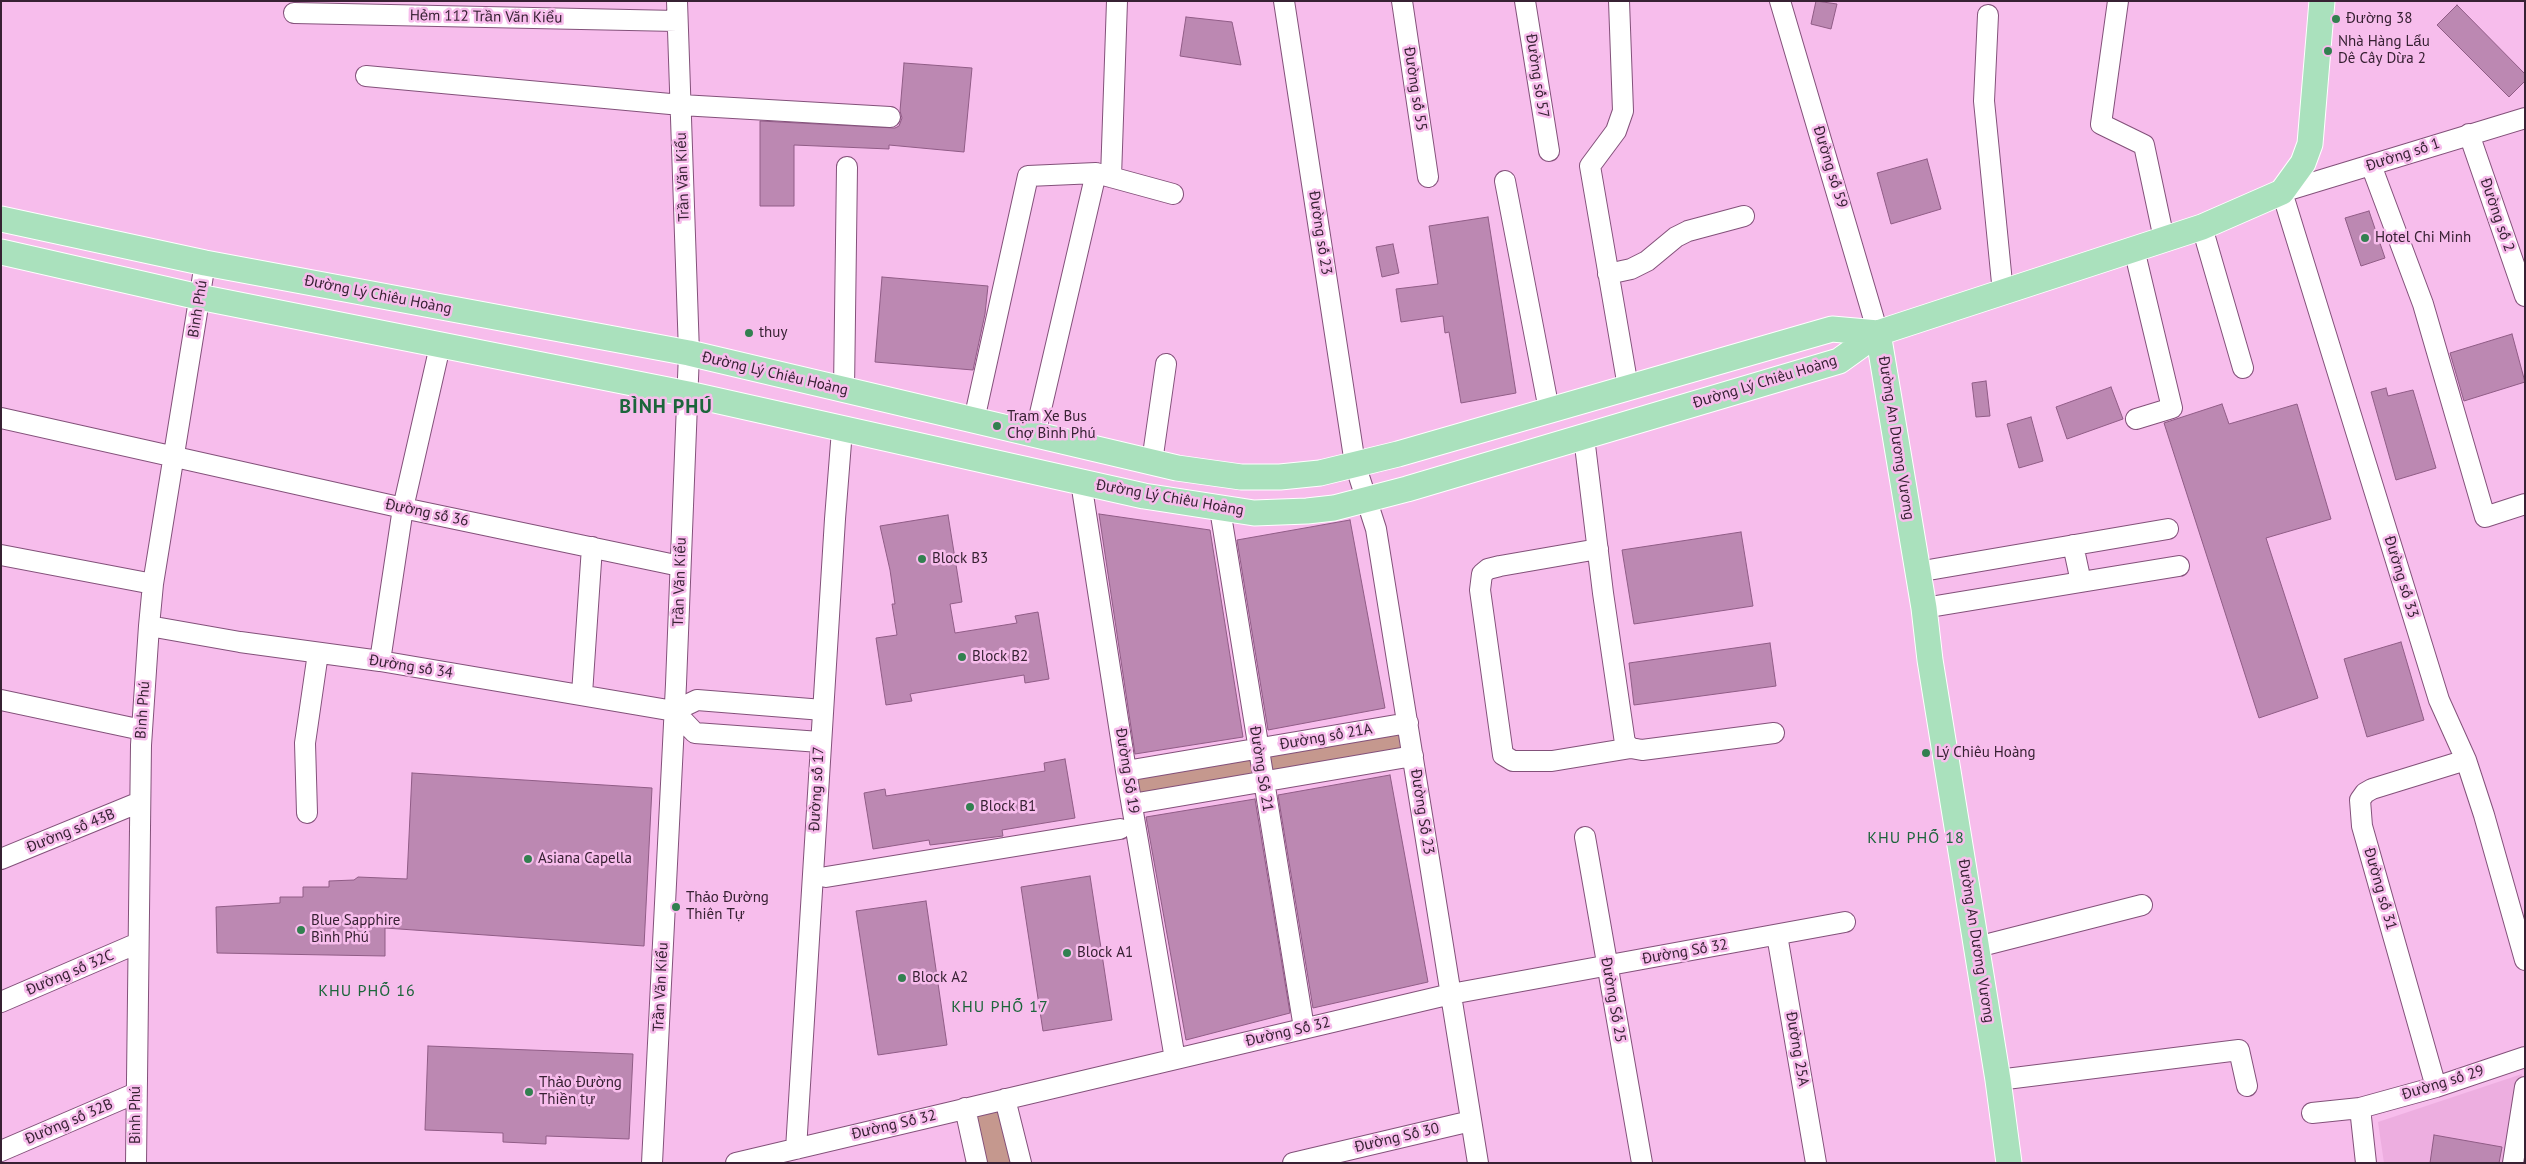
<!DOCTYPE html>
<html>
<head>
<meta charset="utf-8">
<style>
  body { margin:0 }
  #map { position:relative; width:2526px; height:1164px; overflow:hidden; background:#f7bdec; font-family:"PT Sans",sans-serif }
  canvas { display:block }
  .frame { position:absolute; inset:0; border:2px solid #372133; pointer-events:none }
</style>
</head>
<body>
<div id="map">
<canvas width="2526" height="1164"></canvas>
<div class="frame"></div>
</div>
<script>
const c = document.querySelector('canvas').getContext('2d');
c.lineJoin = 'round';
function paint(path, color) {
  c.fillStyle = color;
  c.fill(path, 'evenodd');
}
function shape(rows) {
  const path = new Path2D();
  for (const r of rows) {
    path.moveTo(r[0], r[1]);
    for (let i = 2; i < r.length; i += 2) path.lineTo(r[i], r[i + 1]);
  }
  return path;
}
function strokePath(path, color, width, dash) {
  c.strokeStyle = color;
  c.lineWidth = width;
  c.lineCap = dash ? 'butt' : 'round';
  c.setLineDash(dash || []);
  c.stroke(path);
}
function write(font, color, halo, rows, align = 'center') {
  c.font = font + ' "PT Sans",sans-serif';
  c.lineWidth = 5;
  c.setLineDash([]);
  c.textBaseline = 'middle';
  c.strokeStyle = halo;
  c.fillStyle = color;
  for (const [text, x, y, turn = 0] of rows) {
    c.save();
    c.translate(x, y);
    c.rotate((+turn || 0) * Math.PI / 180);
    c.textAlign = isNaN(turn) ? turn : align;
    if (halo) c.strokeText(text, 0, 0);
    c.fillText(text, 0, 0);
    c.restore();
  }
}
paint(shape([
  [2522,1074,2506,1163,2384,1163,2378,1122]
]), '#edaee0');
paint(shape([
  [1398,732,1401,752,1268,774,1266,754],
  [1252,757,1256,776,1137,796,1134,776],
  [1000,1108,1013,1163,985,1163,973,1113]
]), '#c5988e');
const building = shape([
  [1816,1,1837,4,1831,29,1811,24,1816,1],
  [2457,5,2525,74,2525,81,2509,97,2437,25,2457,5],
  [1186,17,1232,22,1241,65,1180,56,1186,17],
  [904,63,972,68,964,152,889,145,889,149,794,145,794,206,760,206,760,121,895,128,899,126,902,118,900,111,904,63],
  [1927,159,1941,209,1891,224,1877,173,1927,159],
  [2369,211,2385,258,2361,266,2345,218,2369,211],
  [1488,217,1516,393,1461,403,1449,332,1445,333,1443,316,1401,322,1396,289,1438,284,1429,226,1488,217],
  [1393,244,1399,273,1382,277,1376,247,1393,244],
  [882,277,988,286,985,314,973,370,875,362,882,277],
  [2512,334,2525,382,2464,401,2450,353,2512,334],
  [1986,381,1990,416,1976,417,1972,383,1986,381],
  [2111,387,2123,419,2067,439,2056,407,2111,387],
  [2386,388,2388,396,2413,390,2436,468,2396,480,2371,392,2386,388],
  [2222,404,2229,424,2297,404,2331,519,2266,538,2318,698,2259,718,2164,423,2222,404],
  [2031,417,2043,461,2019,468,2007,424,2031,417],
  [1099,514,1210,530,1243,737,1135,754,1099,514],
  [948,515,962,602,950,604,955,633,1017,623,1015,616,1038,612,1049,679,1025,683,1024,675,910,694,912,701,886,705,876,638,897,635,892,604,895,604,890,570,880,526,948,515],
  [1350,520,1385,708,1268,730,1237,540,1350,520],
  [1741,532,1753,606,1634,624,1622,550,1741,532],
  [2401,642,2424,720,2367,737,2344,659,2401,642],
  [1770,643,1776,686,1634,705,1629,663,1770,643],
  [1065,759,1075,818,1002,830,1003,836,930,845,929,840,873,849,864,793,885,789,886,796,1045,771,1044,763,1065,759],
  [412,773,652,788,644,946,385,928,385,956,217,953,216,907,280,903,280,897,303,897,303,887,329,887,329,881,354,880,358,877,407,879,412,773],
  [1390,775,1428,982,1313,1008,1278,795,1390,775],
  [1255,799,1290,1013,1186,1040,1146,817,1255,799],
  [1090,876,1112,1020,1043,1031,1021,887,1090,876],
  [926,901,947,1045,878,1055,856,911,926,901],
  [428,1046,633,1054,629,1139,546,1136,546,1144,503,1142,503,1133,425,1130,428,1046],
  [2434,1135,2502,1147,2499,1163,2430,1163,2434,1135]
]);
paint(building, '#bc88b2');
strokePath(building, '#905c86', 1);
const minor = shape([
  [1284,1,1355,464,1376,529,1478,1163],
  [1402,1,1428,177],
  [1525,1,1549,151],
  [1619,1,1623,111,1616,131,1590,166,1628,387],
  [1780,1,1878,333],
  [2118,1,2101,124,2144,145,2164,239],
  [294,13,677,21],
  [1988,15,1984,101,2003,293],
  [366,76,681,105,890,117],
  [2525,118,2282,192,2439,700,2466,760,2484,815,2525,960],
  [2469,134,2525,296],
  [2371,165,2423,304,2485,517,2525,504],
  [1111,177,1117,1],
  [1505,181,1549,410],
  [2202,227,2243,368],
  [2134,249,2172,408,2136,419],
  [1608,274,1631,269,1647,261,1676,237,1688,231,1744,216],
  [844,390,847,167],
  [1,418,403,508,680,566],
  [974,420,1028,176,1096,173,1173,194],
  [1035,435,1096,173],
  [1584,437,1603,593,1625,743,1631,748,1642,750,1774,733],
  [1152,462,1166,364],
  [1081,482,1126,771,1175,1059],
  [1220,509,1304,1028],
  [2073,545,2081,582,2179,566],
  [1598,549,1500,566,1488,569,1482,574,1480,590,1503,755,1513,761,1552,761,1631,748],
  [1,555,153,584],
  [1917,572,2168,529],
  [1924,608,2081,582],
  [149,626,240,642,380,661,674,711,697,700,823,710],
  [380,661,403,508,440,346],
  [582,694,592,547],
  [1,700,142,730],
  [674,711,695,733,820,742],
  [1126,771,1408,723],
  [1132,804,1413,756],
  [307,813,305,743,318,653],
  [1585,837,1642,1163],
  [1,859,140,802],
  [826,877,1120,829],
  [1777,935,1816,1163],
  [1977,947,2142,905],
  [1,1002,138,943],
  [1998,1080,2239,1050,2247,1086],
  [2436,1087,2362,826,2360,800,2365,793,2372,789,2466,760],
  [1005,1099,1021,1163],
  [965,1108,977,1163],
  [2312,1113,2360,1108],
  [796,1149,835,519,842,430],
  [1,1151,136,1093],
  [136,1163,141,745,149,626,153,584,205,263],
  [652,1163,676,684,689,353,677,1],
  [736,1163,1451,994,1845,922],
  [1293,1163,1471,1121],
  [2366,1163,2360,1108,2436,1087,2525,1057],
  [2513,1163,2525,1087]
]);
const major = shape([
  [1,219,205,263,689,353,1177,468,1241,477,1280,477,1320,473,1398,454,1832,329,1878,333],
  [1,252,199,297,688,394,1144,496,1254,513,1307,511,1334,508,1407,489,1839,361,1878,333,2202,227,2282,192,2303,163,2310,144,2322,1],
  [1878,333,1924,608,1930,660,1998,1080,2009,1163]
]);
strokePath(minor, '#83517a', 22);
strokePath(major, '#fff', 27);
strokePath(minor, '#fff', 20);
strokePath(major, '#aae1bd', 25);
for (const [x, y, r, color] of [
  [2336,19,5,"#328050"],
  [2328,51,5,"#328050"],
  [2365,238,5,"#328050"],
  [749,333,5,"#328050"],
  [997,426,5,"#328050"],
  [922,559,5,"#328050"],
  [962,657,5,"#328050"],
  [1926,753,5,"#328050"],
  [970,807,5,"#328050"],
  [528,859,5,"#328050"],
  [676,907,5,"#328050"],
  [301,930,5,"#328050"],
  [1067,953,5,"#328050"],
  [902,978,5,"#328050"],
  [529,1092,5,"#328050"]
]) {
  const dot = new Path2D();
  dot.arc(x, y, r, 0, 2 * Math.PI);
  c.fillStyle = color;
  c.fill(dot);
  strokePath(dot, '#f7bdec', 2);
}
write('15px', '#372133', '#f7bdec', [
  ["Hẻm 112 Trần Văn Kiểu",486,17,1],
  ["Đường số 57",1537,76,81],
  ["Đường số 55",1415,89,81],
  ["Đường số 1",2403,155,-18],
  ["Đường số 59",1830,167,73],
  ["Trần Văn Kiểu",683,177,-92],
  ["Đường số 2",2497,215,71],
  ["Đường số 23",1320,233,81],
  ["Đường Lý Chiêu Hoàng",378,295,11],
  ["Bình Phú",198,309,-81],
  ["Đường Lý Chiêu Hoàng",775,374,13],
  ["Đường Lý Chiêu Hoàng",1765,382,-17],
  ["Đường An Dương Vương",1896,438,81],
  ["Đường Lý Chiêu Hoàng",1170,498,10],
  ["Đường số 36",427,513,12],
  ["Đường số 33",2401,577,73],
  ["Trần Văn Kiểu",680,582,-88],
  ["Đường số 34",411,667,9],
  ["Bình Phú",143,710,-86],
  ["Đường số 21A",1326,737,-10],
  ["Đường Số 21",1261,769,81],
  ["Đường Số 19",1127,771,81],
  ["Đường số 17",817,789,-87],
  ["Đường Số 23",1422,812,81],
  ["Đường số 43B",71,831,-22],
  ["Đường số 31",2380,889,74],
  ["Đường An Dương Vương",1976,941,81],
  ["Đường Số 32",1685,952,-10],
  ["Đường số 32C",70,973,-23],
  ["Trần Văn Kiểu",661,987,-87],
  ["Đường Số 25",1613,1000,80],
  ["Đường Số 32",1288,1032,-13],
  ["Đường 25A",1797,1049,80],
  ["Đường số 29",2443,1083,-17],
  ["Bình Phú",136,1115,-90],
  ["Đường số 32B",69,1122,-23],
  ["Đường Số 32",894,1125,-13],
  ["Đường Số 30",1397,1138,-13]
]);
write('15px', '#372133', '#f7bdec', [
  ["Đường 38",2346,19],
  ["Nhà Hàng Lẩu",2338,42],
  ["Dê Cây Dừa 2",2338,59],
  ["Hotel Chi Minh",2375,238],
  ["thuy",759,333],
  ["Trạm Xe Bus",1007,417],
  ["Chợ Bình Phú",1007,434],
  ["Block B3",932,559],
  ["Block B2",972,657],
  ["Lý Chiêu Hoàng",1936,753],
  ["Block B1",980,807],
  ["Asiana Capella",538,859],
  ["Thảo Đường",686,898],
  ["Thiên Tự",686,915],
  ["Blue Sapphire",311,921],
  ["Bình Phú",311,938],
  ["Block A1",1077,953],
  ["Block A2",912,978],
  ["Thảo Đường",539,1083],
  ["Thiền tự",539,1100]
], 'left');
c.letterSpacing = '1px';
write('16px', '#1c653b', '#f7bdec', [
  ["KHU PHỐ 18",1916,838],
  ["KHU PHỐ 16",367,991],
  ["KHU PHỐ 17",1000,1007]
]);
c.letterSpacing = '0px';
c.letterSpacing = '1px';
write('bold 20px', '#1c653b', '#f7bdec', [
  ["BÌNH PHÚ",666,407]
]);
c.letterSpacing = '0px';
</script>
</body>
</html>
